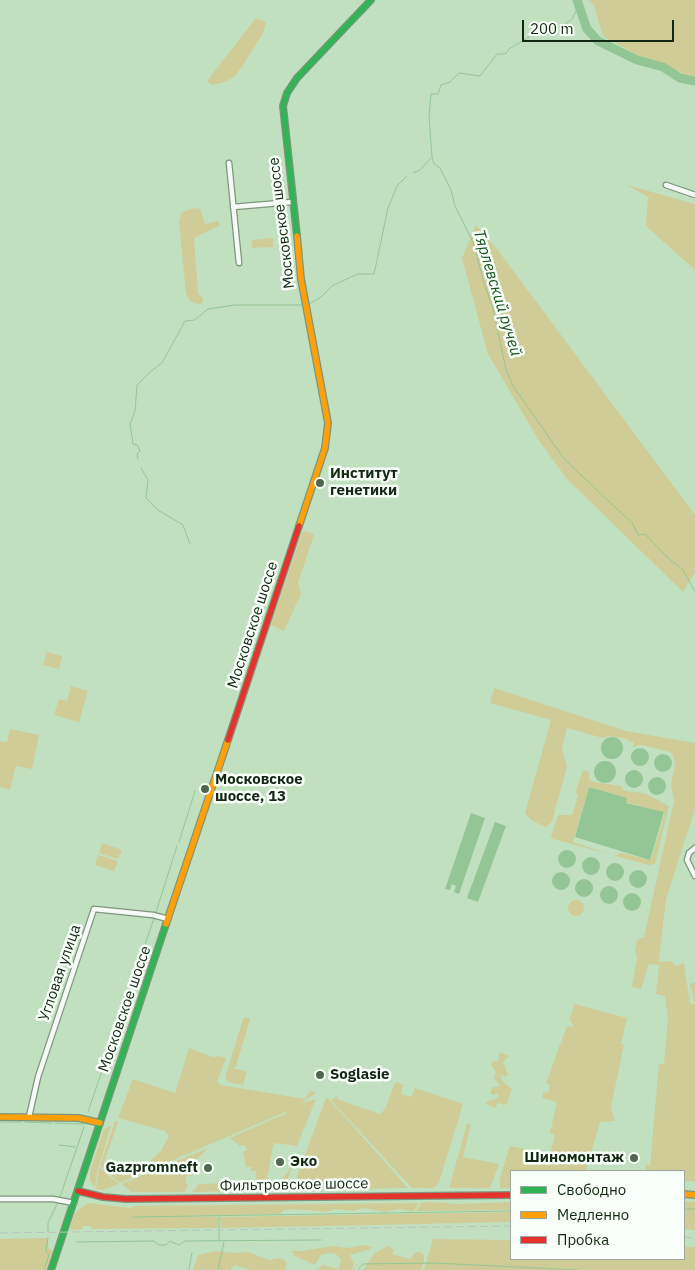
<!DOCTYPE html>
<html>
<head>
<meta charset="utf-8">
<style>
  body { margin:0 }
  #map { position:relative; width:695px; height:1270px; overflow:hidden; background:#c0e0c0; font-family:"IBM Plex Sans",sans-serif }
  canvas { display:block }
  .legend { position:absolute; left:510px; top:1170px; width:175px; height:90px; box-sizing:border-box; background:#f8fef8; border:1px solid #9ca89c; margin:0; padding:6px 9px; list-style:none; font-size:15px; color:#122813 }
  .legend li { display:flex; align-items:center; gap:10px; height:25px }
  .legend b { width:25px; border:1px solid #9ca89c }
  .scale { position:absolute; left:522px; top:20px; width:152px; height:22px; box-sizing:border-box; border:2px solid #122813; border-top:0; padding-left:6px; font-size:15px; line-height:18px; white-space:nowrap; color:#122813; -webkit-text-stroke:4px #f8fef8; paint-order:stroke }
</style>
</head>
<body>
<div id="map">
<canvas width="695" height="1270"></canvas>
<ul class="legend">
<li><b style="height:6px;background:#30b455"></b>Свободно</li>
<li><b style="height:6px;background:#ff9f0a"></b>Медленно</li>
<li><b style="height:6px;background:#e5322d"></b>Пробка</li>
</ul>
<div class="scale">200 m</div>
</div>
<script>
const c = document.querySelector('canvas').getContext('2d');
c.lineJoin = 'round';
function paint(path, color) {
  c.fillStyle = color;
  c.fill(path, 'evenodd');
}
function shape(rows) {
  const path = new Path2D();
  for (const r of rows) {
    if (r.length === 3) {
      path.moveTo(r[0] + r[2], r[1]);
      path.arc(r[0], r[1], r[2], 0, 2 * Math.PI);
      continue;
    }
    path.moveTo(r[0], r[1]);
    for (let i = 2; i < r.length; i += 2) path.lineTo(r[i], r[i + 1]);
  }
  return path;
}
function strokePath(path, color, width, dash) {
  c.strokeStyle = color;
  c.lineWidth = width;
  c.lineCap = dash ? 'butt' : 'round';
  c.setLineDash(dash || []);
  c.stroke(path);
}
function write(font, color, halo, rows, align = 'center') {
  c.font = font + ' "IBM Plex Sans",sans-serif';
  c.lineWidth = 5;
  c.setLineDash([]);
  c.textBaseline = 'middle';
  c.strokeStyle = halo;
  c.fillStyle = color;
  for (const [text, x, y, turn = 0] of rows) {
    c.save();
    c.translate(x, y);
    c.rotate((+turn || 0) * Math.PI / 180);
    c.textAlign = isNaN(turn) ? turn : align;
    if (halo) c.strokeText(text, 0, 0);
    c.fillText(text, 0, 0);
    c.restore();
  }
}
paint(shape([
  [589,0,695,0,695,79,664,64,639,56,603,36,594,6],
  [256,18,266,22,263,33,242,67,234,77,225,82,211,85,207,81],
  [627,185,695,204,695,270,646,226,648,197],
  [193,208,200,209,205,224,218,221,220,225,194,238,198,293,203,299,202,304,198,304,191,302,186,294,179,222,181,213],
  [476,225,500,253,695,515,695,572,683,592,566,478,538,439,488,354,462,258],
  [273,238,273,247,252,248,252,240],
  [306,531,314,535,298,583,301,594,284,631,271,625,302,533],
  [47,652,62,656,59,669,43,665],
  [71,686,88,691,79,722,54,715,59,699,67,701],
  [494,688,626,731,695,743,695,809,666,899,659,962,671,961,675,966,684,963,690,1004,695,1004,690,984,695,982,695,1181,684,1182,684,1171,645,1171,646,1165,650,1165,659,1064,664,1064,668,1017,665,996,656,994,659,965,649,964,641,989,632,987,637,957,635,951,637,940,644,937,674,801,671,784,675,763,673,755,670,752,641,745,633,747,634,743,623,738,608,736,603,738,567,728,562,749,567,767,552,821,547,827,543,826,531,820,525,813,551,720,490,703],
  [10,729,39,735,32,769,16,766,10,790,0,787,0,741,7,742],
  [583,770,589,772,589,780,594,782,621,786,624,791,644,793,669,806,655,864,649,865,553,839,551,836,558,815,572,815,578,795,575,793],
  [589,787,626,798,625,802,665,813,651,860,621,853,615,856,573,842],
  [102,843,122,850,118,859,99,853],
  [98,855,118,861,114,871,95,865],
  [576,908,8],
  [575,1004,627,1018,621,1044,624,1045,611,1107,615,1121,600,1122,586,1171,511,1171,511,1188,500,1188,500,1177,510,1146,550,1154,555,1135,550,1133,557,1102,542,1098,543,1092,548,1093,550,1085,546,1084,560,1044,563,1045,561,1042,567,1026,574,1027,569,1019],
  [246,1017,250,1019,236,1066,233,1068,247,1072,243,1085,228,1082,225,1078,243,1019],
  [189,1048,213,1057,219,1056,226,1058,217,1082,221,1085,305,1099,310,1091,316,1093,300,1104,316,1099,297,1146,275,1143,273,1146,267,1180,277,1182,281,1180,288,1172,295,1155,297,1155,288,1178,275,1188,249,1191,247,1180,256,1180,256,1171,251,1171,251,1167,246,1167,243,1152,247,1150,245,1145,240,1146,230,1138,287,1113,285,1112,120,1183,100,1166,115,1121,118,1122,104,1163,137,1172,160,1152,169,1136,165,1131,118,1118,133,1079,175,1093],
  [499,1052,509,1056,503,1062,508,1075,505,1077,500,1074,503,1082,512,1089,506,1105,498,1103,495,1108,485,1103,499,1097,497,1093,493,1095,490,1093,493,1087,500,1086,494,1078,496,1072,491,1065,493,1062,499,1060],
  [397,1082,403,1085,401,1094,411,1097,415,1088,463,1104,439,1182,434,1188,412,1188,331,1100,338,1096,337,1099,380,1114,385,1109,394,1085],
  [326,1098,328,1098,408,1188,305,1190,302,1187,297,1176],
  [467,1124,471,1125,463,1157,499,1164,490,1188,449,1188],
  [111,1126,97,1172,95,1188,90,1180,90,1171,104,1129],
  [208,1148,196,1160,191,1159,189,1170,193,1171,192,1176,187,1175,185,1182,188,1185,184,1192,131,1192,122,1184],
  [99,1168,100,1168,119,1184,103,1190,96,1189],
  [234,1183,240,1185,242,1191,192,1192,199,1184],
  [684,1201,695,1202,695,1230,684,1229],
  [431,1202,459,1204,511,1202,511,1210,416,1211,421,1203],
  [88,1203,132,1208,133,1206,419,1203,413,1212,400,1209,385,1212,362,1208,354,1211,335,1209,327,1212,293,1209,283,1211,280,1214,183,1216,218,1217,218,1228,91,1229,91,1226,83,1226,83,1229,72,1230,70,1228,75,1213],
  [511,1212,511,1222,328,1226,221,1228,220,1217],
  [48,1238,48,1248,53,1251,46,1270,0,1270,0,1239],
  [433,1239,511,1240,511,1259,684,1259,684,1246,695,1247,695,1270,424,1270],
  [365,1245,372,1247,371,1249,350,1255,354,1264,353,1270,316,1270,323,1265,339,1269,341,1259,336,1254,328,1253,321,1255,315,1265,295,1256,291,1251,303,1251,332,1246,347,1248],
  [388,1246,394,1250,392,1254,410,1259,416,1252,421,1252,424,1255,424,1263,420,1270,363,1270,375,1253],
  [216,1251,235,1253,248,1252,269,1260,281,1258,287,1262,285,1270,250,1270,234,1265,230,1270,193,1270,198,1255]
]), '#d0cc97');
paint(shape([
  [612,748,11],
  [640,757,9],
  [663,763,9],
  [605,772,11],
  [634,779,9],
  [657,786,9],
  [589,787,627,798,626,803,664,812,650,860,575,837],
  [471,813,485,818,459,894,454,892,456,886,452,884,450,890,445,889],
  [495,822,506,826,478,902,467,898],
  [567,859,9],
  [591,866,9],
  [615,872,9],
  [638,879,9],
  [561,881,9],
  [584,888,9],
  [609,895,9],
  [632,902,9]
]), '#94c695');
strokePath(shape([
  [578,7,572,19,564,25,553,29,551,34,534,34,509,49,505,54,497,54,480,76,459,73,450,82,441,85,438,94,431,94,429,117,432,157,434,164,440,168,451,190,455,206,473,242,484,283,493,308,506,370,513,386,565,460,633,524,638,535,645,534,667,557,683,570,695,592],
  [413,173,420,170,431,158],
  [309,304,321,297,332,286,351,277,358,274,374,274,388,208,397,186,407,176],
  [138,459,137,454,140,451,137,445,133,444,130,424,135,411,137,385,150,372,162,363,185,321,195,320,208,309,235,305,303,305],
  [141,468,148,480,146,498,158,510,183,525,190,544],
  [179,842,195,791],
  [156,912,177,846],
  [127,998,154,918],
  [88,1112,125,1003],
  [0,1122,21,1122],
  [25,1122,52,1123],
  [55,1123,84,1124],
  [59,1145,75,1147],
  [60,1197,84,1127],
  [684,1209,695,1209],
  [219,1216,219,1240],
  [133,1217,511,1211],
  [48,1231,48,1223,58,1202],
  [77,1242,154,1241,159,1245,166,1245,170,1241,179,1245,185,1241,321,1240],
  [44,1270,49,1255,46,1251,48,1238],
  [189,1270,192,1253],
  [218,1270,224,1242],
  [358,1270,363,1264,433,1263,578,1270]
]), '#94c695', 1);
strokePath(shape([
  [577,0,587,29,598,41,637,60,663,67,680,78,695,81]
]), '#94c695', 9);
const street = shape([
  [229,163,239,263],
  [666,185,695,195],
  [233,207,292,202],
  [695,848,689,853,687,860,695,876],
  [29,1117,38,1077,94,909,153,915,168,919],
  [0,1199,53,1199,74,1203]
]);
const fast = shape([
  [297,236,283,106,287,93,297,78,371,0],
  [51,1270,166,924]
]);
const slow = shape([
  [297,236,301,279,328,423,325,448,299,526],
  [166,924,228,740],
  [0,1117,79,1118,100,1123],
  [684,1194,695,1195]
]);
const jam = shape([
  [228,740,299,526],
  [78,1191,103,1197,126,1199,511,1195]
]);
strokePath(street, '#7d957d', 7);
strokePath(fast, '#7d957d', 8);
strokePath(slow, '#7d957d', 8);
strokePath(jam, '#7d957d', 8);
strokePath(street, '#f6faf6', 4.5);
strokePath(fast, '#30b455', 5.5);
strokePath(slow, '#ff9f0a', 5.5);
strokePath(jam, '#e5322d', 5.5);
strokePath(shape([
  [0,1233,511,1226],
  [684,1237,695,1238]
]), '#bbc3bb', 1, [8, 4]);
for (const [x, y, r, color] of [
  [320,483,5,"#4f6850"],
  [205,789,5,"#4f6850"],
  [320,1075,5,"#4f6850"],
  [634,1158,5,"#4f6850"],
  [280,1162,5,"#4f6850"],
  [208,1168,5,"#4f6850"]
]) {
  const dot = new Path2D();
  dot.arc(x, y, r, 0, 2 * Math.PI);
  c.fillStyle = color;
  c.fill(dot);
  strokePath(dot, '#f8fef8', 2);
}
write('15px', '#122813', '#f8fef8', [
  ["Московское шоссе",282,223,-97],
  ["Московское шоссе",253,625,-72],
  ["Угловая улица",60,973,-71],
  ["Московское шоссе",125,1009,-71],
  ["Фильтровское шоссе",294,1185,-1]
]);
write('bold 15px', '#122813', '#f8fef8', [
  ["Институт",330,474],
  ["генетики",330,491],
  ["Московское",215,780],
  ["шоссе, 13",215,797],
  ["Soglasie",330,1075],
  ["Шиномонтаж",624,1158,"right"],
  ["Эко",290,1162],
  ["Gazpromneft",198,1168,"right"]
], 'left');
write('italic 16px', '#14511b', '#f8fef8', [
  ["Тярлевский ручей",497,293,73]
]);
</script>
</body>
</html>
